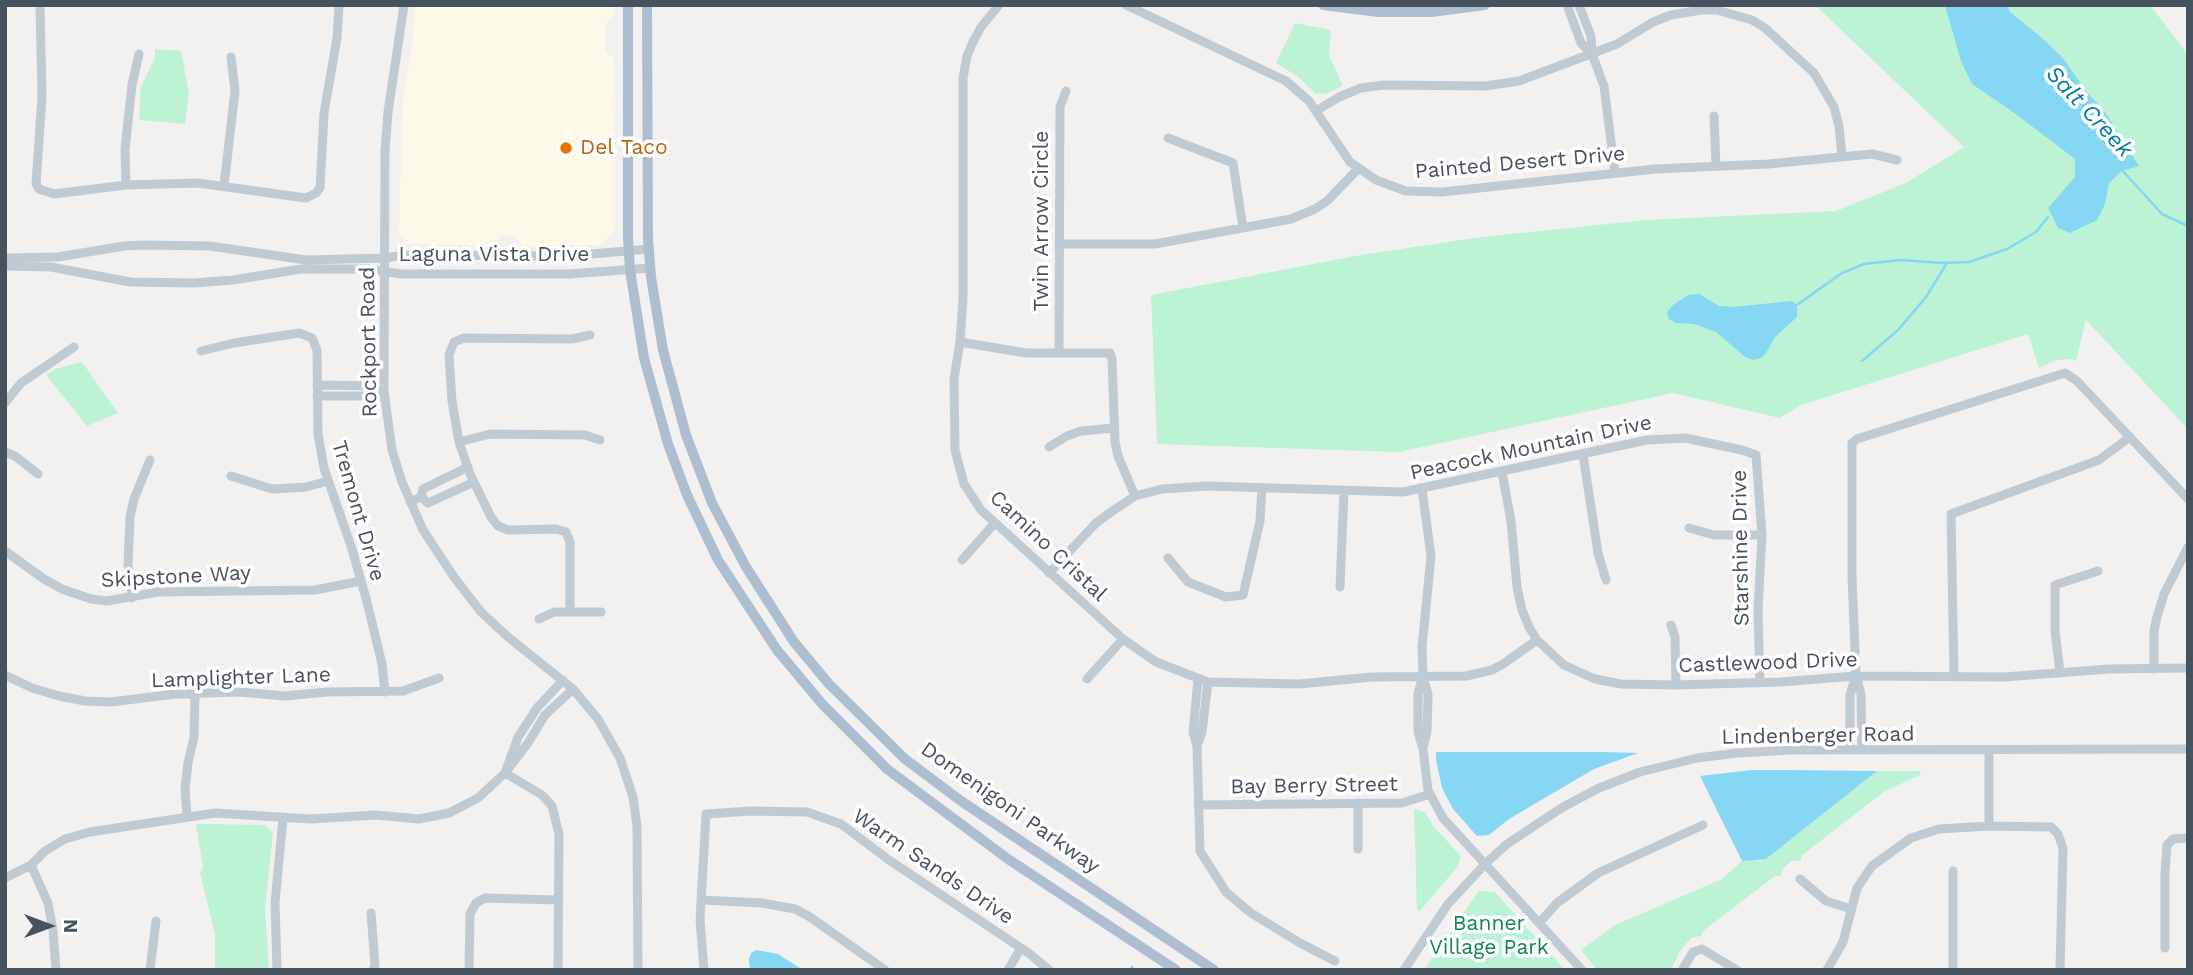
<!DOCTYPE html>
<html>
<head>
<meta charset="utf-8">
<style>
  body { margin:0 }
  #map { position:relative; width:2193px; height:975px; overflow:hidden; background:#f3f0f0; font-family:"Work Sans",sans-serif }
  canvas { display:block }
  .frame { position:absolute; inset:0; border:7px solid #47525f; pointer-events:none }
  .north { position:absolute; left:14px; top:891px; width:70px; height:70px; -webkit-text-stroke:5px #fff; paint-order:stroke; rotate:90deg; font-size:19px; font-weight:700; line-height:28px; text-align:center; color:#47525f }
  .north::after { content:''; display:block; margin:auto; width:24px; height:32px; background:#47525f; clip-path:polygon(50% 0,100% 100%,50% 72%,0 100%) }
</style>
</head>
<body>
<div id="map">
<canvas width="2193" height="975"></canvas>
<div class="frame"></div>
<div class="north">N</div>
</div>
<script>
const c = document.querySelector('canvas').getContext('2d');
c.lineJoin = 'round';
function paint(path, color) {
  c.fillStyle = color;
  c.fill(path, 'evenodd');
}
function shape(rows) {
  const path = new Path2D();
  for (const r of rows) {
    path.moveTo(r[0], r[1]);
    for (let i = 2; i < r.length; i += 2) path.lineTo(r[i], r[i + 1]);
  }
  return path;
}
function strokePath(path, color, width, dash) {
  c.strokeStyle = color;
  c.lineWidth = width;
  c.lineCap = dash ? 'butt' : 'round';
  c.setLineDash(dash || []);
  c.stroke(path);
}
function write(font, color, halo, rows, align = 'center') {
  c.font = font + ' "Work Sans",sans-serif';
  c.lineWidth = 7;
  c.setLineDash([]);
  c.textBaseline = 'middle';
  c.strokeStyle = halo;
  c.fillStyle = color;
  for (const [text, x, y, turn = 0] of rows) {
    c.save();
    c.translate(x, y);
    c.rotate((+turn || 0) * Math.PI / 180);
    c.textAlign = isNaN(turn) ? turn : align;
    if (halo) c.strokeText(text, 0, 0);
    c.fillText(text, 0, 0);
    c.restore();
  }
}
paint(shape([
  [415,5,614,5,614,14,605,24,605,52,614,59,615,231,600,245,522,246,517,237,501,235,493,245,409,244,399,233,403,100,413,42]
]), '#fdf9e9');
paint(shape([
  [1815,5,2150,5,2188,55,2188,429,2086,320,2076,361,2069,359,2056,360,2039,368,2028,334,1801,405,1780,418,1673,393,1399,452,1157,444,1151,295,1361,255,1481,237,1647,220,1836,211,1906,183,1964,147],
  [1295,23,1331,30,1329,56,1343,86,1325,94,1315,93,1297,76,1276,63],
  [155,49,181,51,189,94,185,124,139,120,141,87,155,57],
  [82,362,118,413,87,426,46,375,55,369],
  [1877,771,1921,771,1920,775,1885,791,1801,856,1801,861,1791,861,1783,869,1781,876,1775,876,1703,931,1701,936,1691,938,1680,951,1671,970,1597,970,1581,950,1615,925,1722,879,1742,861,1766,859],
  [1414,809,1425,812,1434,827,1460,855,1460,859,1458,866,1419,912,1417,909],
  [196,824,265,825,273,833,265,909,269,967,266,970,215,970,215,934,200,873,203,868],
  [1479,891,1495,892,1565,970,1424,970]
]), '#bcf3d4');
paint(shape([
  [1945,5,2007,5,2010,12,2042,38,2063,58,2086,91,2105,112,2139,166,2122,171,2109,183,2105,204,2097,220,2070,233,2058,228,2048,208,2075,177,2075,159,2013,112,1972,84,1961,61],
  [1699,294,1719,306,1733,307,1792,301,1797,305,1797,317,1775,337,1766,353,1761,358,1753,360,1745,357,1716,332,1694,324,1676,323,1669,319,1667,312,1673,305,1688,295],
  [1436,752,1601,752,1638,753,1594,769,1509,819,1489,835,1477,836,1453,809,1442,788,1436,760],
  [1752,770,1782,770,1877,771,1766,859,1742,861,1700,776],
  [756,950,778,954,803,970,750,970,749,959,751,953]
]), '#86d7f3');
strokePath(shape([
  [2122,170,2162,214,2188,226],
  [1794,307,1842,273,1864,264,1901,260,1942,263,1969,262,2007,249,2036,232,2048,217],
  [1862,361,1898,330,1926,297,1947,263],
  [1132,970,1132,967]
]), '#86d7f3', 2.5);
strokePath(shape([
  [40,5,42,97,36,184,39,189,54,194,126,185,198,183,306,198,316,193,320,188,324,113,337,38,339,5],
  [404,5,388,112,385,151,384,391,392,450,402,482,423,530,454,577,481,612,508,637,573,689,598,719,620,758,633,797,637,826,638,970],
  [999,5,981,27,973,42,967,56,963,78,963,299,960,342,954,379,955,450,964,484,981,510,1123,639,1156,662,1208,682,1299,684,1372,677,1466,676,1492,670,1503,664,1537,640],
  [1126,5,1286,81,1309,101,1350,162,1376,180,1406,191,1442,192,1655,169,1768,164,1872,154,1897,160],
  [1567,5,1581,43,1592,54],
  [1579,5,1591,36,1592,54,1604,86,1615,173],
  [1316,111,1339,97,1361,88,1384,85,1485,86,1519,81,1617,44,1653,22,1671,15,1701,10,1717,10,1752,20,1765,28,1814,73,1834,107,1839,126,1842,156],
  [1714,116,1716,166],
  [1168,138,1233,163,1243,228],
  [126,185,125,149,132,85,139,54],
  [224,186,235,91,231,57],
  [1059,244,1155,244,1291,219,1315,209,1327,201,1358,169],
  [5,258,58,257,124,246,144,245,210,246,306,260,385,258,404,255,569,256,649,249],
  [5,266,51,267,130,282,194,283,233,280,301,269,368,269,401,274,569,274,650,268],
  [960,342,1026,353,1110,353,1112,359,1115,442,1118,456,1135,496],
  [201,351,234,343,299,333,312,338,317,350,318,434,324,468,352,549,367,602,382,664,385,692],
  [1059,353,1060,107,1066,91],
  [317,385,384,386],
  [317,396,385,396],
  [5,403,21,383,74,347],
  [459,442,490,434,585,435,600,440],
  [1049,447,1067,436,1081,431,1114,428],
  [5,452,15,456,38,474],
  [1583,455,1598,553,1606,580],
  [1502,472,1511,521,1517,587,1522,610,1529,627,1537,640,1564,665,1595,679,1621,684,1676,685,1780,682,1856,676,2004,677,2109,669,2188,668],
  [231,476,272,489,306,487,328,481],
  [1422,489,1431,556,1422,647,1423,676,1428,695,1427,732,1423,748],
  [421,497,428,503,474,482],
  [410,502,421,497,423,489,468,467],
  [1689,528,1714,535,1762,535],
  [5,551,44,579,62,589,91,599,107,601,158,592,315,590,361,581],
  [1168,558,1188,582,1226,597,1243,595,1260,521,1262,488],
  [962,560,994,524],
  [1049,573,1096,523,1111,512,1135,496,1162,489,1207,486,1403,492,1647,440,1685,438,1742,450,1756,455,1762,535,1758,610,1760,683],
  [1340,587,1344,491],
  [132,598,128,564,130,517,134,499,150,460],
  [570,612,570,542,566,532,556,529,508,530,498,526,491,517,470,474,459,442,452,401,449,355,454,342,464,338,572,339,590,335],
  [539,619,554,612,601,612],
  [1671,625,1675,637,1676,685],
  [2154,669,2154,631,2157,617,2164,594,2188,547],
  [2060,673,2055,630,2055,585,2098,571],
  [5,675,32,688,59,696,85,701,111,702,175,694,239,692,285,696,327,692,403,691,439,678],
  [1423,676,1418,693,1418,732,1423,749,1428,790,1443,818,1582,970],
  [1954,677,1951,514,2099,460,2130,437],
  [1087,679,1123,639],
  [1198,679,1193,732,1197,746,1200,851,1226,892,1251,913,1300,943,1335,961],
  [563,680,537,708,518,737,505,773,528,743,545,715,573,689],
  [1197,746,1202,732,1208,682],
  [1850,750,1850,695,1855,678],
  [1862,750,1861,694,1856,676,1852,576,1852,443,1857,439,2065,373,2077,381,2188,499],
  [1358,803,1358,849],
  [1198,805,1402,803,1430,794],
  [187,816,185,789,188,763,194,737,195,694],
  [1989,826,1989,751],
  [31,865,48,903,53,930,56,970],
  [5,878,31,865,45,851,65,839,90,832,215,813,311,819,376,815,419,819,449,813,478,798,505,773,542,795,552,806,559,834,558,970],
  [1800,879,1826,901,1851,909],
  [702,900,762,903,795,909,810,917,885,970],
  [371,913,375,965,373,970],
  [1540,922,1557,903,1598,873,1703,825],
  [2165,948,2165,873,2167,845,2173,839,2188,838],
  [150,970,156,921],
  [277,970,275,903,283,818],
  [469,970,470,914,476,903,485,898,558,900],
  [704,970,700,919,706,814,751,811,807,812,841,824,889,860,1030,954,1049,970],
  [1008,970,1021,948],
  [1404,970,1448,904,1486,863,1507,844,1563,807,1599,788,1640,772,1697,758,1737,753,1792,750,2188,749],
  [1682,970,1693,952,1702,949,1737,970],
  [1827,970,1843,942,1857,888,1872,866,1911,838,1939,829,1989,826,2051,827,2058,834,2063,848,2060,970],
  [1953,970,1953,871]
]), '#c0cad3', 9);
strokePath(shape([
  [628,5,628,238,630,270,644,358,668,444,687,495,718,560,777,650,823,705,887,769,1008,859,1176,970],
  [647,5,648,239,651,277,663,350,686,435,712,503,746,567,794,642,829,684,905,759,961,801,1214,970],
  [1323,5,1378,12,1431,12,1485,5]
]), '#aebed1', 10);
for (const [x, y, r, color] of [
  [566,148,7,"#e8710a"]
]) {
  const dot = new Path2D();
  dot.arc(x, y, r, 0, 2 * Math.PI);
  c.fillStyle = color;
  c.fill(dot);
  strokePath(dot, '#fff', 2.5);
}
write('21px', '#c56008', '#fff', [
  ["Del Taco",580,148]
], 'left');
write('21px', '#47525f', '#fff', [
  ["Painted Desert Drive",1520,163,-5],
  ["Twin Arrow Circle",1042,221,-90],
  ["Laguna Vista Drive",494,255],
  ["Rockport Road",369,342,-91],
  ["Peacock Mountain Drive",1531,448,-12],
  ["Tremont Drive",358,511,74],
  ["Camino Cristal",1048,546,43],
  ["Starshine Drive",1741,548,-91],
  ["Skipstone Way",176,577,-3],
  ["Castlewood Drive",1768,663,-2],
  ["Lamplighter Lane",241,678,-2],
  ["Lindenberger Road",1818,736,-1],
  ["Bay Berry Street",1314,786,-1],
  ["Domenigoni Parkway",1010,808,35],
  ["Warm Sands Drive",933,867,34]
]);
write('21px', '#108852', '#fff', [
  ["Banner",1489,924],
  ["Village Park",1489,948]
]);
write('italic 23px', '#037da6', '#fff', [
  ["Salt Creek",2089,112,47]
]);
</script>
</body>
</html>
